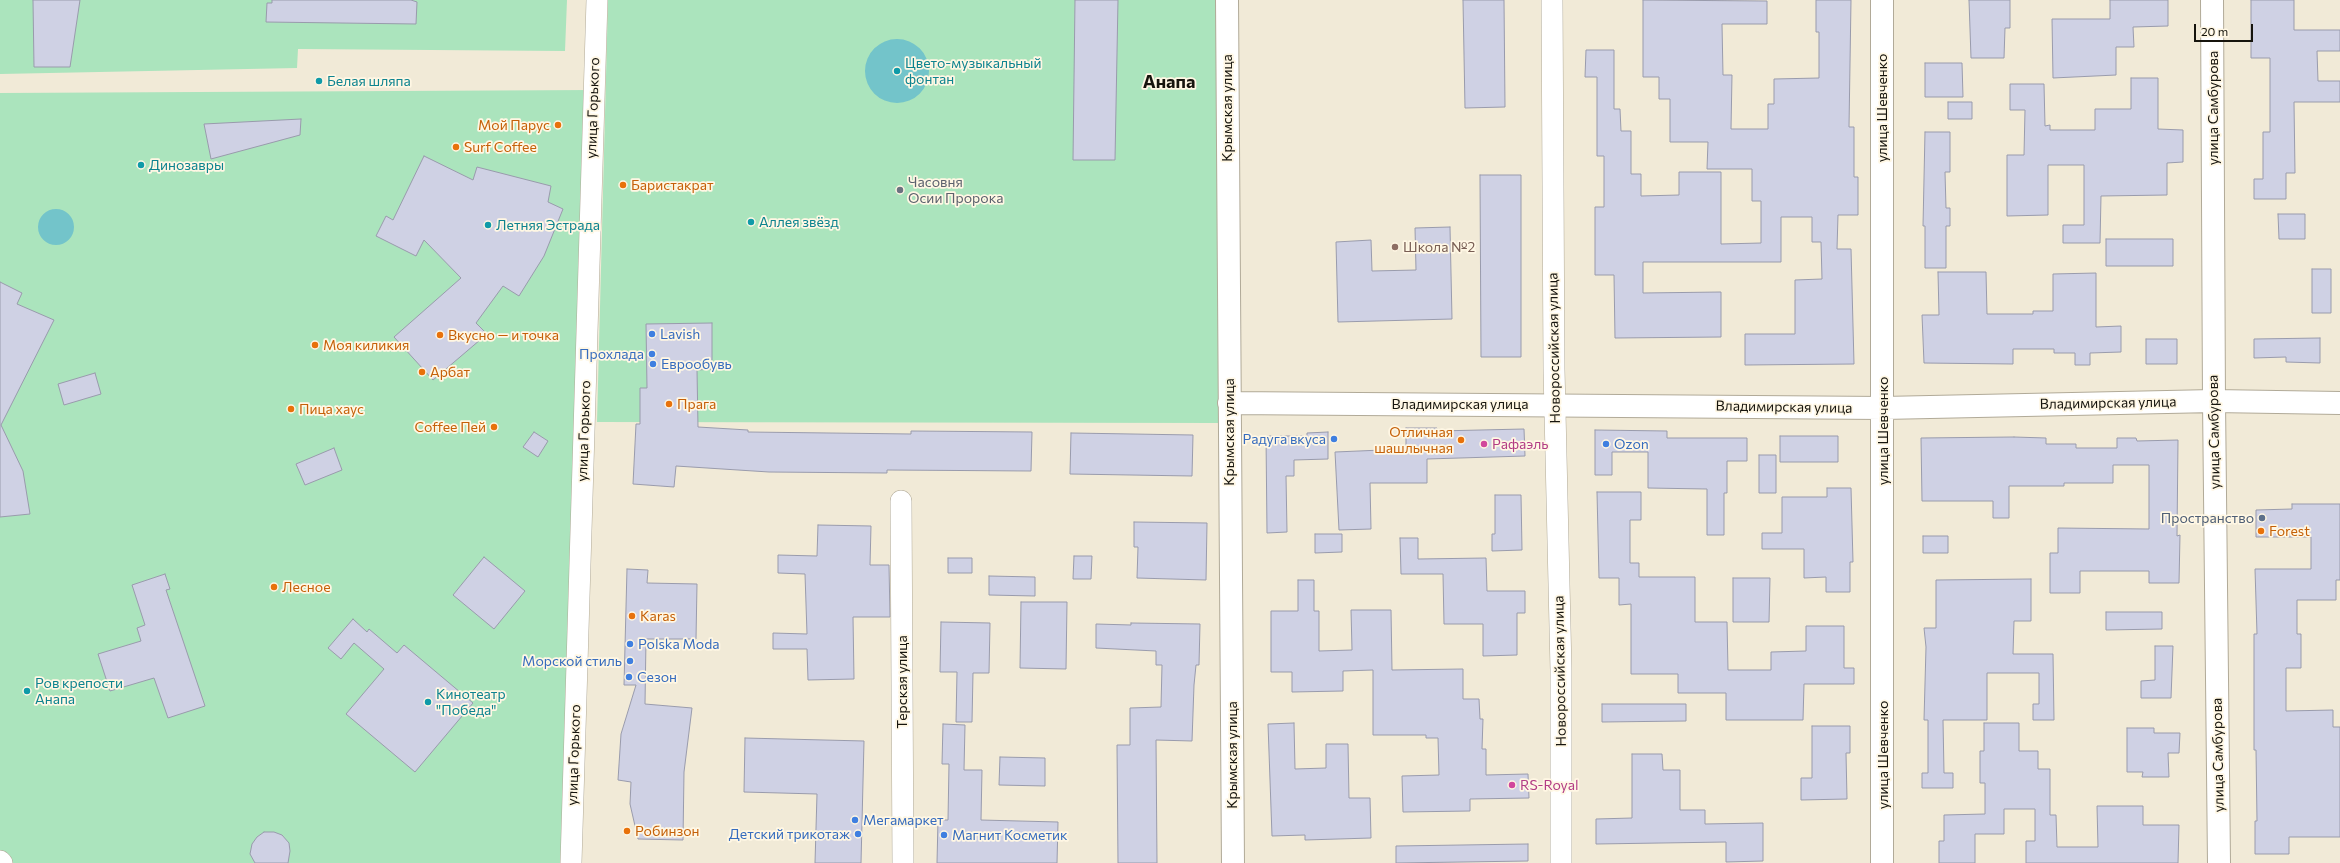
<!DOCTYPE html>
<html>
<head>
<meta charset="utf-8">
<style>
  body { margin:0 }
  #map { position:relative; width:2340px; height:863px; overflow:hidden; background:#f1ead7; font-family:Commissioner,sans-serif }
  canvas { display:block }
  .scale { position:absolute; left:2194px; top:24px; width:59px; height:18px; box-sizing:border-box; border:2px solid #16140d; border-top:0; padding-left:5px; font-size:12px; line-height:14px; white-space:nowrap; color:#16140d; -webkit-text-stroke:3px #fff7e4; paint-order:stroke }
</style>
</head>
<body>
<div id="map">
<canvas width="2340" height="863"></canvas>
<div class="scale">20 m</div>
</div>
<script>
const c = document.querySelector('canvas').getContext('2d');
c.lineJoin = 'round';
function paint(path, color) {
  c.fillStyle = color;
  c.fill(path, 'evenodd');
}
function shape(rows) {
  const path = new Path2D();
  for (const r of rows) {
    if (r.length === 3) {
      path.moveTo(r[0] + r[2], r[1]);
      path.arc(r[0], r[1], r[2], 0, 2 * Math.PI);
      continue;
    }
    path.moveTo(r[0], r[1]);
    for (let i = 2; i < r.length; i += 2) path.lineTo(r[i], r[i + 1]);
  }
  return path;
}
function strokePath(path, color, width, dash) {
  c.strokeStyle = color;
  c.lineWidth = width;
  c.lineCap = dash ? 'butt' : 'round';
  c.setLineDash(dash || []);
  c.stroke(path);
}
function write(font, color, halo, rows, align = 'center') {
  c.font = font + ' Commissioner,sans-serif';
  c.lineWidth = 3.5;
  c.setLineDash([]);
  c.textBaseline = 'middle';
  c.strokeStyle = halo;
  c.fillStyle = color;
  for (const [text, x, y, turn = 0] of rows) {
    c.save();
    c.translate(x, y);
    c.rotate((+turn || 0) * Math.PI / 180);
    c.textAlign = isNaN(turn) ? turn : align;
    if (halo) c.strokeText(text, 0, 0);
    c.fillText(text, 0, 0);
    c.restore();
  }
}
paint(shape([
  [0,0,567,0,565,51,298,49,297,68,0,74],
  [608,0,1218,0,1221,423,597,422],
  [593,90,571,863,2,863,0,861,0,93]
]), '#abe4bd');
paint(shape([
  [897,71,32],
  [56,227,18]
]), '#73c4ca');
const building = shape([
  [33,0,80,0,70,67,34,67,33,0],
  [272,0,411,0,417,2,416,24,266,22,267,3,272,3,272,0],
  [1075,0,1118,0,1115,160,1073,160,1075,0],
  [1463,0,1504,0,1505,107,1465,108,1463,0],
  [1643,0,1767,1,1767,24,1722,24,1723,75,1732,75,1731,129,1768,129,1768,104,1774,104,1774,79,1819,78,1819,32,1816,32,1816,0,1851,0,1849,127,1854,127,1854,177,1858,177,1858,215,1838,215,1837,249,1851,249,1854,364,1745,365,1745,334,1795,334,1795,280,1822,279,1821,242,1812,242,1812,217,1781,217,1781,262,1643,262,1643,293,1721,292,1721,337,1615,338,1614,275,1595,275,1595,207,1604,207,1604,156,1597,156,1597,77,1585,77,1586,50,1614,50,1614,109,1620,109,1621,131,1631,131,1631,174,1641,174,1641,196,1679,195,1679,172,1721,172,1721,244,1761,243,1761,201,1752,201,1752,169,1707,169,1708,142,1670,142,1670,99,1659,99,1659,77,1643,77,1643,0],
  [1969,0,2010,0,2010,28,2005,28,2004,58,1971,58,1969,0],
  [2110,0,2168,0,2168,26,2133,27,2134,47,2116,47,2116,75,2053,78,2052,19,2110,19,2110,0],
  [2251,0,2294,0,2294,30,2340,30,2340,51,2317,51,2318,81,2340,81,2340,102,2294,102,2295,173,2286,173,2286,199,2254,199,2254,179,2263,179,2263,132,2270,132,2270,58,2251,58,2251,0],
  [1925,63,1962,63,1963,97,1925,97,1925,63],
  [2131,78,2158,78,2158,129,2183,130,2183,162,2167,163,2167,195,2101,196,2100,243,2063,243,2063,225,2084,225,2084,165,2048,165,2048,215,2007,216,2007,155,2024,155,2025,110,2010,110,2010,84,2044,84,2045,126,2050,125,2050,130,2095,130,2095,109,2131,109,2131,78],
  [1948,102,1972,102,1972,119,1948,119,1948,102],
  [301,119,300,135,211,159,204,124,301,119],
  [1925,132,1950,132,1950,172,1945,172,1946,208,1950,208,1950,226,1946,226,1946,268,1925,268,1925,226,1923,226,1925,132],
  [424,156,473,180,477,167,551,186,548,202,563,209,544,256,519,296,503,286,476,323,487,334,433,380,394,337,461,278,424,240,416,256,376,236,386,216,393,220,424,156],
  [1480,175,1521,175,1521,357,1481,357,1480,175],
  [2278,214,2305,214,2305,239,2279,239,2278,214],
  [1450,227,1452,319,1338,322,1336,242,1371,240,1372,271,1416,270,1415,228,1450,227],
  [2106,239,2173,239,2173,266,2106,266,2106,239],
  [2312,269,2331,269,2331,313,2312,313,2312,269],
  [1938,272,1986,272,1987,314,2033,314,2033,311,2053,311,2053,274,2096,273,2096,327,2121,326,2121,352,2090,353,2090,365,2075,365,2075,353,2054,353,2054,349,2013,349,2013,364,1924,363,1922,315,1939,315,1938,272],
  [0,282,22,293,17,304,54,320,1,425,23,471,30,514,0,517,0,282],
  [712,323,712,369,697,370,698,427,748,430,748,432,911,434,911,431,1032,432,1031,471,887,470,887,473,769,472,676,466,674,487,633,484,636,424,640,424,640,388,647,388,646,324,712,323],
  [2320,338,2320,363,2286,362,2286,357,2254,358,2254,339,2320,338],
  [2146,339,2177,339,2177,364,2146,364,2146,339],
  [95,373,101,394,64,405,58,384,95,373],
  [1406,428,1437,428,1437,431,1524,429,1525,456,1427,459,1427,483,1370,483,1371,529,1339,530,1335,452,1406,449,1406,428],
  [1595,430,1667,431,1667,438,1747,438,1747,461,1727,461,1727,493,1724,493,1724,535,1707,535,1707,489,1648,488,1648,452,1612,452,1612,475,1595,475,1595,430],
  [534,432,548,441,538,457,523,447,534,432],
  [1328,432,1328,459,1294,460,1294,476,1286,476,1287,532,1267,533,1266,436,1307,436,1307,433,1328,432],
  [1071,433,1193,435,1192,476,1070,474,1071,433],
  [1780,436,1838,436,1838,462,1780,462,1780,436],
  [2014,437,2046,438,2046,444,2076,444,2076,448,2117,448,2117,438,2136,438,2137,441,2178,440,2177,536,2180,535,2179,583,2149,583,2149,571,2080,571,2080,593,2050,593,2050,553,2058,553,2058,528,2149,529,2149,465,2113,465,2113,483,2064,483,2064,486,2009,486,2009,518,1993,518,1993,501,1922,501,1921,438,2014,437],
  [334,448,342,470,305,485,296,464,334,448],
  [1759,455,1776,455,1776,493,1759,493,1759,455],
  [1827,488,1851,488,1853,562,1850,562,1850,592,1826,592,1826,577,1804,578,1804,549,1762,549,1762,533,1782,533,1782,497,1827,497,1827,488],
  [1597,492,1641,492,1641,520,1630,520,1630,563,1639,563,1639,577,1695,577,1695,622,1727,622,1728,670,1771,670,1771,652,1806,651,1806,626,1844,626,1844,668,1854,668,1854,684,1804,684,1803,720,1726,720,1726,693,1678,693,1678,674,1631,674,1631,604,1619,605,1619,578,1599,578,1597,492],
  [1495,495,1521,495,1522,550,1492,551,1492,534,1495,534,1495,495],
  [2292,504,2340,504,2340,580,2336,580,2336,600,2297,600,2297,634,2301,634,2301,668,2286,668,2286,711,2333,710,2333,727,2340,727,2340,837,2289,837,2289,854,2255,854,2255,821,2257,821,2256,750,2254,750,2254,634,2257,634,2255,569,2311,569,2311,537,2256,537,2256,510,2292,509,2292,504],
  [1134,522,1207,523,1206,580,1137,578,1138,547,1134,547,1134,522],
  [818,525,871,526,870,565,889,565,890,617,853,617,854,679,808,680,807,649,773,649,773,633,807,634,805,574,778,573,778,555,817,556,818,525],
  [1315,534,1342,534,1342,552,1315,553,1315,534],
  [1923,536,1948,536,1948,553,1923,553,1923,536],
  [1400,538,1418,538,1418,559,1486,558,1487,591,1525,591,1525,613,1517,613,1517,655,1483,656,1483,624,1444,624,1443,574,1401,574,1400,538],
  [1074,556,1092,556,1091,579,1073,579,1074,556],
  [484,557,525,591,494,629,453,595,484,557],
  [948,558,972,558,972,573,948,573,948,558],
  [627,569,648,570,647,583,697,584,696,639,646,639,645,704,692,708,684,772,683,840,638,839,630,804,631,782,618,780,621,734,636,685,624,685,627,569],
  [165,574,170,589,166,590,205,706,168,718,154,678,110,691,98,654,141,641,137,628,145,625,132,585,165,574],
  [989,576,1035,577,1035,596,989,595,989,576],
  [1733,578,1770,578,1769,622,1733,622,1733,578],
  [2031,579,2031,621,2014,621,2013,654,2053,654,2054,720,2033,720,2033,704,2039,704,2039,673,1987,673,1987,720,1943,720,1944,773,1953,773,1953,788,1922,788,1922,773,1928,773,1928,720,1924,720,1926,647,1924,628,1936,628,1936,580,2031,579],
  [1298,580,1314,580,1314,611,1319,611,1319,651,1352,650,1351,610,1391,610,1392,670,1463,669,1463,699,1479,699,1480,719,1483,719,1482,749,1486,749,1486,775,1528,774,1529,798,1470,799,1470,811,1403,812,1402,776,1439,775,1438,738,1426,738,1426,735,1373,735,1373,670,1343,671,1343,691,1292,692,1292,672,1271,672,1271,611,1298,611,1298,580],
  [1021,602,1067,602,1066,669,1020,668,1021,602],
  [2106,612,2162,612,2162,629,2106,630,2106,612],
  [353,619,367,632,369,629,397,653,404,645,473,703,415,772,346,714,384,669,354,643,341,659,328,648,353,619],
  [941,622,990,623,989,673,973,673,972,722,956,722,957,672,940,672,941,622],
  [1131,623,1200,624,1199,665,1196,665,1194,685,1192,741,1156,740,1157,863,1118,863,1117,745,1130,745,1130,708,1161,707,1162,665,1156,665,1156,651,1096,648,1096,624,1131,625,1131,623],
  [2155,646,2173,646,2171,698,2141,698,2141,681,2155,680,2155,646],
  [1602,704,1686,704,1686,721,1602,722,1602,704],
  [1294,723,1295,769,1326,768,1326,744,1348,744,1349,798,1370,798,1371,838,1305,840,1305,835,1272,836,1268,724,1294,723],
  [1984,723,2019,723,2019,751,2038,751,2038,769,2050,769,2050,815,2056,815,2057,847,2098,847,2097,806,2143,806,2143,825,2179,825,2178,863,2026,863,2026,841,2035,841,2035,809,2004,809,2004,834,1975,834,1975,863,1939,863,1939,841,1944,841,1944,815,1985,814,1985,783,1980,783,1980,751,1984,751,1984,723],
  [943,724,965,725,964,770,982,770,981,820,1058,822,1057,863,937,863,938,820,948,820,949,764,942,764,943,724],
  [1812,726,1850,726,1850,753,1846,753,1847,799,1801,800,1801,778,1812,778,1812,726],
  [2127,728,2154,728,2154,733,2180,733,2179,753,2168,753,2169,777,2142,777,2143,772,2127,772,2127,728],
  [745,738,864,741,861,863,815,863,817,794,744,792,745,738],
  [1632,754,1662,754,1663,770,1680,770,1680,810,1705,810,1705,824,1763,823,1763,861,1726,862,1726,842,1596,844,1596,819,1632,818,1632,754],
  [1000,757,1045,758,1045,786,999,785,1000,757],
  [264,832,274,832,282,835,289,843,290,851,288,863,255,863,250,854,252,844,257,837,264,832],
  [1528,844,1528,861,1396,863,1396,846,1528,844]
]);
paint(building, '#cfd1e4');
strokePath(building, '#999bac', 1);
const street = shape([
  [1552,0,1554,369,1561,670,1561,863],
  [901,501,903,863],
  [0,861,2,863],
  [571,863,597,0]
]);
const secondary = shape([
  [1227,0,1233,863],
  [1882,0,1882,863],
  [2212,0,2214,401,2219,863],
  [1229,403,1883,408,2214,401,2340,403]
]);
strokePath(street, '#b1aa98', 22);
strokePath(secondary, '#b1aa98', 24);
strokePath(street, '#fff', 21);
strokePath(secondary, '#fff', 22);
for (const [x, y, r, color] of [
  [897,71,4,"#0f9aa8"],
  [319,81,4,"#0f9aa8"],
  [558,125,4,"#e8710a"],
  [456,147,4,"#e8710a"],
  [141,165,4,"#0f9aa8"],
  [623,185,4,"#e8710a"],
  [900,190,4,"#6b7280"],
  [751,222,4,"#0f9aa8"],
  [488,225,4,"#0f9aa8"],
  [1395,247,4,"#8d6e63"],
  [652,334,4,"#3f7fe0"],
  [440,335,4,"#e8710a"],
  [315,345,4,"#e8710a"],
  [652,354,4,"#3f7fe0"],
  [653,364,4,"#3f7fe0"],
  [422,372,4,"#e8710a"],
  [669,404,4,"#e8710a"],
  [291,409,4,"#e8710a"],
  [494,427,4,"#e8710a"],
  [1334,439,4,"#3f7fe0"],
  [1461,440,4,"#e8710a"],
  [1484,444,4,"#d1479c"],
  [1606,444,4,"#3f7fe0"],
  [2262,518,4,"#5c6f8a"],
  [2261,531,4,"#e8710a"],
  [274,587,4,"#e8710a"],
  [632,616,4,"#e8710a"],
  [630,644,4,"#3f7fe0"],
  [630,661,4,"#3f7fe0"],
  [629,677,4,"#3f7fe0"],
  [27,691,4,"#0f9aa8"],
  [428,702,4,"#0f9aa8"],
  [1512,785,4,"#d1479c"],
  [855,820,4,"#3f7fe0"],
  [627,831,4,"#e8710a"],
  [858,834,4,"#3f7fe0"],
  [944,835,4,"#3f7fe0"]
]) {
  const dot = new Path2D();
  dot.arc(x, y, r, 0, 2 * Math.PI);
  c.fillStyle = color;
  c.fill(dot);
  strokePath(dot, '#fff7e4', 1.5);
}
write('14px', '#0d838f', '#fff7e4', [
  ["Цвето-музыкальный",905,63],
  ["фонтан",905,79],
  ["Белая шляпа",327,81],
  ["Динозавры",149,165],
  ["Аллея звёзд",759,222],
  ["Летняя Эстрада",496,225],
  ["Ров крепости",35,683],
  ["Анапа",35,699],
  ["Кинотеатр",436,694],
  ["\"Победа\"",436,710]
], 'left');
write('14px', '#16140d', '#fff7e4', [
  ["улица Горького",593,108,-88],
  ["Крымская улица",1227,108,-90],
  ["улица Шевченко",1882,108,-90],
  ["улица Самбурова",2213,108,-90],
  ["Новороссийская улица",1554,348,-91],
  ["Владимирская улица",2108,403,-1],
  ["Владимирская улица",1460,404],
  ["Владимирская улица",1784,407,1],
  ["улица Горького",584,431,-88],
  ["улица Шевченко",1883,431,-90],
  ["Крымская улица",1229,432,-90],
  ["улица Самбурова",2214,432,-91],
  ["Новороссийская улица",1560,671,-91],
  ["Терская улица",902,682,-90],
  ["улица Горького",574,755,-88],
  ["Крымская улица",1232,755,-90],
  ["улица Шевченко",1883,755,-90],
  ["улица Самбурова",2218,755,-91]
]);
write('14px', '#c56008', '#fff7e4', [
  ["Мой Парус",550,125,"right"],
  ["Surf Coffee",464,147],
  ["Баристакрат",631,185],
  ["Вкусно — и точка",448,335],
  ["Моя киликия",323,345],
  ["Арбат",430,372],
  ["Прага",677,404],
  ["Пица хаус",299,409],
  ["Coffee Пей",486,427,"right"],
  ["Отличная",1453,432,"right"],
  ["шашлычная",1453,448,"right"],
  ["Forest",2269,531],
  ["Лесное",282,587],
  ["Karas",640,616],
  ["Робинзон",635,831]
], 'left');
write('14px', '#5b616d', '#fff7e4', [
  ["Часовня",908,182],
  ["Осии Пророка",908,198]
], 'left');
write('14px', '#785e54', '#fff7e4', [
  ["Школа №2",1403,247]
], 'left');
write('14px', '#366cbe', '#fff7e4', [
  ["Lavish",660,334],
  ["Прохлада",644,354,"right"],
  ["Еврообувь",661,364],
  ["Радуга вкуса",1326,439,"right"],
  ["Ozon",1614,444],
  ["Polska Moda",638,644],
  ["Морской стиль",622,661,"right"],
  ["Сезон",637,677],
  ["Мегамаркет",863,820],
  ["Детский трикотаж",850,834,"right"],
  ["Магнит Косметик",952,835]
], 'left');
write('14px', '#b23c85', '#fff7e4', [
  ["Рафаэль",1492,444],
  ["RS-Royal",1520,785]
], 'left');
write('14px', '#4e5e75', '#fff7e4', [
  ["Пространство",2254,518]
], 'right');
write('bold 18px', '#16140d', '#fff7e4', [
  ["Анапа",1169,82]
]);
</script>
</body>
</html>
